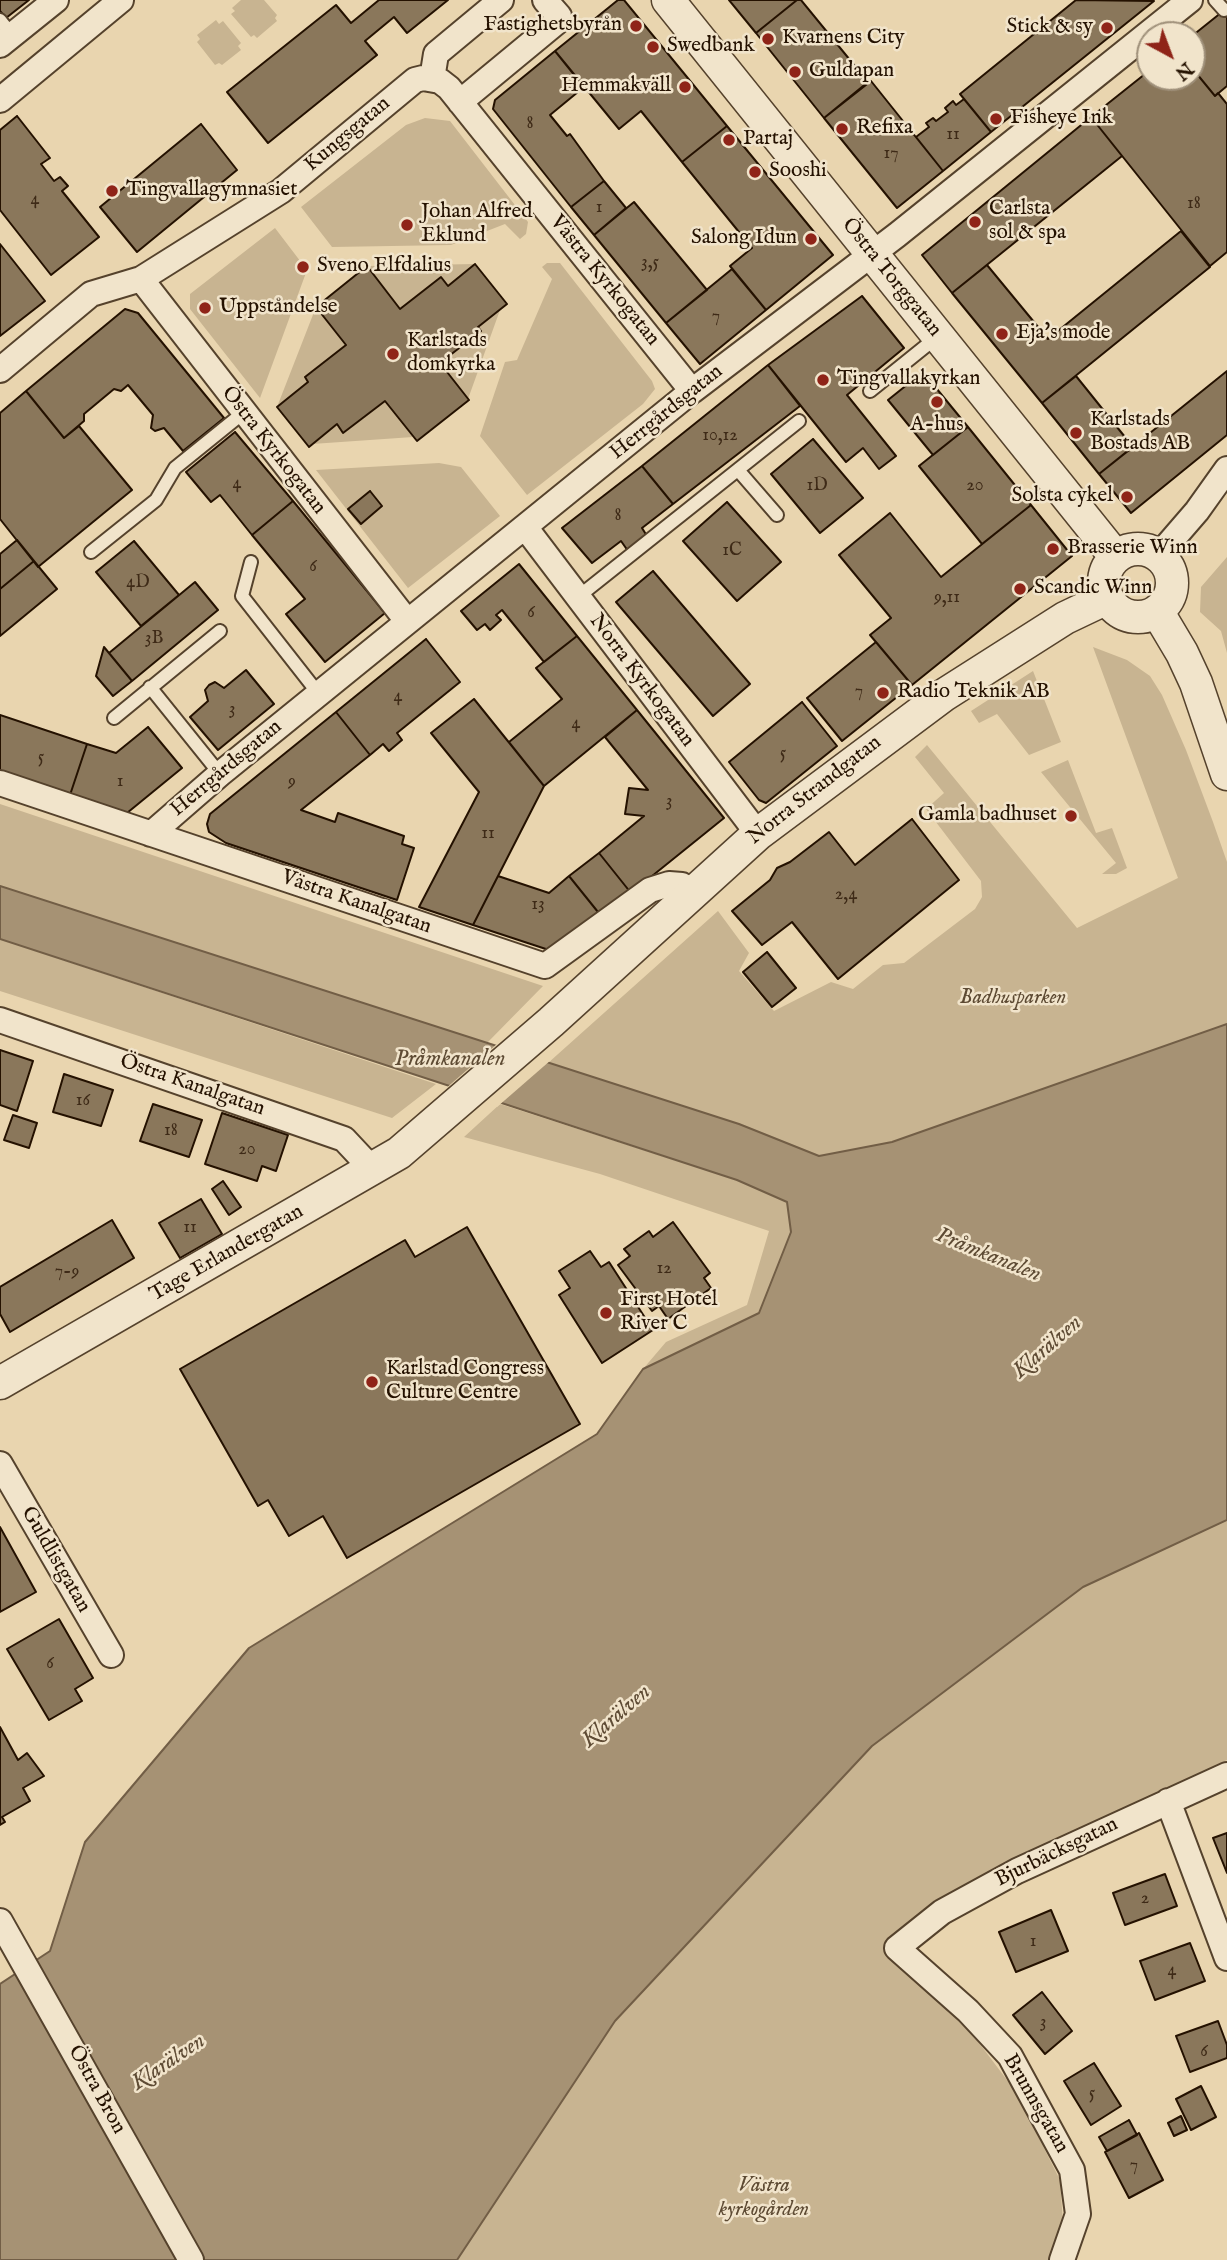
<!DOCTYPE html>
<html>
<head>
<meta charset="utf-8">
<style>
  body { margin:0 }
  #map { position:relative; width:1227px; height:2260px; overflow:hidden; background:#e9d5af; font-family:"IM FELL English",serif }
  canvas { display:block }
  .north { position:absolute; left:1136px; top:21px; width:70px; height:70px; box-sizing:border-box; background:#f1e4cb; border:2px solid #9f907a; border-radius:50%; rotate:139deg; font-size:19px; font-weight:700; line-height:28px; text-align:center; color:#241100 }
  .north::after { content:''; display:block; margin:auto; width:24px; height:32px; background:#8f2418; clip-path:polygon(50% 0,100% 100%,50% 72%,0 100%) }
</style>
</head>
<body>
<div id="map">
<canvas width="1227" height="2260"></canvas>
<div class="north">N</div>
</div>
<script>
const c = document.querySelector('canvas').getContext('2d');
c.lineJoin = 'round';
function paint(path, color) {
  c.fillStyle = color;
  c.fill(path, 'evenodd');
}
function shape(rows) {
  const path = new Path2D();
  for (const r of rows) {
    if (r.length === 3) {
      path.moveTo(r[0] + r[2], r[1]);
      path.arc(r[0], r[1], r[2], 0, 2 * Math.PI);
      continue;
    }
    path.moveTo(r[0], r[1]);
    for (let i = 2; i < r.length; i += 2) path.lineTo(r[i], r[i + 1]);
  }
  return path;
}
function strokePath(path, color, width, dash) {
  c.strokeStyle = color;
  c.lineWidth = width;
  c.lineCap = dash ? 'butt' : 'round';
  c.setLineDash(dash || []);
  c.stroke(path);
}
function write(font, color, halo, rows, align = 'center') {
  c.font = font + ' "IM FELL English",serif';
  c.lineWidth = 5;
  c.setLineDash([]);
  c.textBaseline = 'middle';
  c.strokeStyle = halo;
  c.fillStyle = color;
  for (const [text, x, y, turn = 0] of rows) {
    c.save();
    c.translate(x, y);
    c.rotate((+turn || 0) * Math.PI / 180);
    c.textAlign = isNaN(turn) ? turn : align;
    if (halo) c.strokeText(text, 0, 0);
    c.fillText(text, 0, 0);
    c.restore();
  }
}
paint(shape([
  [241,0,264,0,277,15,275,18,277,21,257,38,254,35,251,37,231,14,235,11,232,8],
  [216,20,219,24,223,21,241,43,238,46,241,50,222,65,219,63,215,65,197,42,200,39,197,35],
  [425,118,450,121,528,222,526,234,520,239,505,224,451,245,332,247,301,207,406,125],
  [275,228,307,270,260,398,190,309,190,294],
  [547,263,560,263,652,381,655,389,643,404,527,495,480,436,505,362,517,360,552,279,542,267],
  [475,264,448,286,441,277,400,309,367,266],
  [316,307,346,345,305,377,308,382,277,407],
  [500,310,468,399,440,363,481,332,478,327],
  [385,401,413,437,312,444,337,424,344,433],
  [439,463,461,467,500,516,408,588,316,470],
  [1227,557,1227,653,1221,631,1200,612,1201,587],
  [1093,647,1127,660,1150,676,1162,695,1186,750,1213,822,1227,862,1227,1024,892,1142,819,1156,739,1124,548,1063,718,911,749,953,739,971,774,1011,831,982,853,989,883,965,904,963,975,909,982,897,981,881,926,809,944,793,915,757,927,745,1077,928,1178,878],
  [1033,671,1061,742,1029,755,997,714,979,723,971,711],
  [1068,760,1096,833,1112,828,1127,868,1116,874,1102,874,1116,863,1041,772],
  [0,804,543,986,487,1043,0,886],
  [0,939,436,1084,392,1118,0,991],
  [500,1104,737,1180,787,1202,791,1232,759,1313,643,1369,666,1342,747,1305,769,1231,600,1174,464,1137],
  [1227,1520,1227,1760,1216,1765,1212,1784,888,1946,961,2019,1016,2092,1060,2180,1063,2223,1049,2260,457,2260,615,2021,872,1746,1083,1587]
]), '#c8b491');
const water = shape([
  [0,886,739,1124,819,1156,892,1142,1227,1024,1227,1520,1083,1587,872,1746,615,2021,457,2260,0,2260,0,1984,50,1951,85,1842,249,1648,597,1434,643,1369,759,1313,791,1232,787,1202,737,1180,0,939,0,886]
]);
paint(water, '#a69274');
strokePath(water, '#725e46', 2);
paint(shape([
  [498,1043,551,1060,497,1107,444,1090]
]), '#e9d5af');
const building = shape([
  [0,0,29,0,6,18,0,11,0,0],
  [379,0,448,0,407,33,394,17,365,41,377,55,268,143,227,92,336,5,351,23,379,0],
  [618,0,624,0,727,126,682,162,641,111,619,129,555,51,618,0],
  [729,0,797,0,756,33,729,0],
  [797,0,801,0,868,82,824,118,756,33,797,0],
  [1076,0,1154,1,991,132,960,94,1076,0],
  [1227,8,1227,86,1215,96,1192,68,1192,36,1227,8],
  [555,51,584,87,550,115,567,136,570,134,604,181,571,207,493,109,495,100,555,51],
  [1192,68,1215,96,1218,93,1227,104,1227,252,1210,266,1091,117,1150,70,1150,77,1192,77,1192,68],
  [871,81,943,171,897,208,824,118,871,81],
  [964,99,991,132,943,171,916,137,929,127,926,123,933,118,936,121,948,112,945,108,953,101,956,105,964,99],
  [17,116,50,158,41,164,54,181,60,177,68,186,62,191,99,237,51,275,0,210,0,130,17,116],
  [1091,117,1122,156,952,293,922,255,1091,117],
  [201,124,237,170,137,252,100,207,201,124],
  [727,126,833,255,766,310,730,266,752,248,682,162,727,126],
  [604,181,626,208,594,235,571,207,604,181],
  [634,202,707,290,666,323,594,235,634,202],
  [1181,231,1210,267,1042,403,952,293,987,265,1048,339,1181,231],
  [0,244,45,301,0,336,0,244],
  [475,264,507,304,478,327,481,331,440,363,469,400,417,441,385,401,343,433,337,424,309,447,277,407,308,382,305,377,346,345,316,307,367,266,400,309,441,277,448,286,475,264],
  [732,269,766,310,700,364,666,323,732,269],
  [862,296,904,348,847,395,896,456,879,469,863,448,846,462,768,365,862,296],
  [125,309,138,313,224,418,183,451,164,428,155,431,151,428,153,415,128,385,121,391,114,389,84,414,84,421,64,438,26,391,125,309],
  [768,365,800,406,673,504,642,466,768,365],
  [1227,371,1227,435,1131,513,1099,474,1227,371],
  [923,372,968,427,933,455,888,400,923,372],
  [1076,376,1133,447,1099,474,1042,403,1076,376],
  [26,391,64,438,79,426,132,490,38,567,0,519,0,413,26,391],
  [968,427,1031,505,982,544,919,466,968,427],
  [235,432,293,501,252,535,220,495,211,502,186,472,235,432],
  [813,439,863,498,820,533,771,474,813,439],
  [642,466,673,504,642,528,647,536,628,551,621,541,592,563,562,528,642,466],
  [370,491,382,506,361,524,348,509,370,491],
  [293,501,385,613,325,662,286,614,305,599,252,535,293,501],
  [727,502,781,562,737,601,683,541,727,502],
  [1031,505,1072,556,912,685,870,635,891,618,839,555,890,513,941,577,1031,505],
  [17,540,34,561,0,589,0,554,17,540],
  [134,541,179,595,141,626,96,572,134,541],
  [34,561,57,589,0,636,0,589,34,561],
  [519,564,577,636,544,662,502,610,496,615,501,620,490,630,485,624,477,630,461,611,519,564],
  [653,571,750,684,713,716,616,602,653,571],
  [195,582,218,610,132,681,109,653,195,582],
  [577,636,637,710,544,786,509,742,562,699,536,668,577,636],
  [426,639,460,682,397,733,402,740,389,751,383,744,370,755,336,712,426,639],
  [876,642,912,685,842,741,807,698,876,642],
  [104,647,132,681,113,696,96,676,104,647],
  [246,670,274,704,218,750,190,717,208,701,205,690,209,685,215,682,224,688,246,670],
  [474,699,544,786,473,925,419,907,479,792,431,733,474,699],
  [802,702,837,746,766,803,759,800,729,762,802,702],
  [637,710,724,818,631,893,599,853,644,816,625,814,629,788,648,790,605,737,637,710],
  [336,712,370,755,301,810,335,822,338,813,404,836,402,844,414,848,397,900,226,843,209,832,207,824,210,814,336,712],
  [0,715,87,744,70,795,0,772,0,715],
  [148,727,182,768,127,813,70,795,87,744,116,753,148,727],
  [912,819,959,880,838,979,792,922,762,945,732,911,770,880,777,868,790,862,829,832,855,865,912,819],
  [599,853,631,893,602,917,569,876,599,853],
  [498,876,549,893,569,876,602,917,558,953,473,925,498,876],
  [767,952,796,988,772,1007,743,972,767,952],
  [0,1050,33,1061,17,1111,0,1105,0,1050],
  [64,1074,113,1090,101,1126,53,1112,64,1074],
  [153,1104,202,1120,189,1157,140,1141,153,1104],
  [222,1113,288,1135,276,1171,262,1166,257,1181,205,1164,222,1113],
  [13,1115,37,1123,29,1148,4,1140,13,1115],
  [223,1181,241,1207,229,1215,212,1189,223,1181],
  [201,1199,222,1234,180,1258,159,1223,201,1199],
  [112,1220,134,1258,10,1332,0,1314,0,1287,112,1220],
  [673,1222,710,1273,704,1278,711,1288,668,1319,659,1306,652,1311,618,1265,630,1256,624,1249,649,1231,653,1237,673,1222],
  [467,1227,580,1424,347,1558,323,1516,289,1536,268,1500,258,1506,180,1369,405,1240,415,1257,467,1227],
  [590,1251,601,1267,609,1262,653,1330,602,1363,559,1295,570,1288,559,1271,590,1251],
  [0,1527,36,1592,0,1612,0,1527],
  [59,1619,93,1678,75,1689,82,1701,49,1720,7,1649,59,1619],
  [0,1727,18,1760,27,1753,44,1776,23,1788,30,1801,2,1817,5,1822,0,1825,0,1727],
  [1227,1833,1227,1873,1213,1838,1227,1833],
  [1165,1874,1177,1906,1125,1925,1113,1893,1165,1874],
  [1051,1910,1068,1951,1016,1972,999,1932,1051,1910],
  [1190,1943,1205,1981,1155,2000,1140,1961,1190,1943],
  [1042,1992,1072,2031,1045,2054,1013,2015,1042,1992],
  [1218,2021,1227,2045,1227,2058,1190,2072,1176,2036,1218,2021],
  [1094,2063,1121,2106,1091,2125,1064,2081,1094,2063],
  [1201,2086,1216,2117,1191,2130,1176,2099,1201,2086],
  [1181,2116,1187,2130,1174,2136,1168,2123,1181,2116],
  [1129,2120,1137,2135,1107,2151,1099,2137,1129,2120],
  [1139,2133,1163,2180,1129,2198,1105,2152,1139,2133]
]);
paint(building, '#8a775b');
strokePath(building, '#241100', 2);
const service = shape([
  [1215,0,1224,10],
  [0,20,12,35],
  [870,391,937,337],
  [738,470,777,515],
  [91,552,156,500,175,468,243,413],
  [251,562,242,596,318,693],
  [578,597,799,421],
  [150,687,220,774],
  [114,718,220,631]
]);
const minor = shape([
  [0,45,56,0],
  [432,79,436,54,501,0],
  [0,100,121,0],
  [460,102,558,21,559,16,545,0],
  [141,279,407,621],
  [0,370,91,294,141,279,281,191,415,80,423,78,440,81,449,88,692,391],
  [525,527,758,834],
  [1159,555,1197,511,1227,469],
  [0,783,545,966,650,890,669,884,682,885,693,893],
  [151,834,220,774,692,391,897,235,1190,0],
  [0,1020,344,1139,373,1170],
  [0,1464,111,1655],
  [1168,1801,1227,1958],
  [0,1921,191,2260],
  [1062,2260,1078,2214,1072,2170,1010,2056,968,2011,897,1948,942,1912,1017,1871,1227,1775]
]);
const tertiary = shape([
  [668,0,1115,556],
  [1138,583,34],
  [1157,611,1182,653,1196,683,1227,774],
  [0,1383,399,1153,551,1022,758,834,944,695,1065,618,1107,598]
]);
strokePath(service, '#55422c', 16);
strokePath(minor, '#55422c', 28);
strokePath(tertiary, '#55422c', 35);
strokePath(service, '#f1e4cb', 12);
strokePath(minor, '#f1e4cb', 24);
strokePath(tertiary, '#f1e4cb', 32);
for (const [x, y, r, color] of [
  [636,26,7,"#8f2418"],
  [1107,28,7,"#8f2418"],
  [768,39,7,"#8f2418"],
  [653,47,7,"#8f2418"],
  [795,72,7,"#8f2418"],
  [685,87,7,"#8f2418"],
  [996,119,7,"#8f2418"],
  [842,129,7,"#8f2418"],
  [729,140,7,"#8f2418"],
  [755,172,7,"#8f2418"],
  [112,191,7,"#8f2418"],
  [975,222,7,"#8f2418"],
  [407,225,7,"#8f2418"],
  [811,239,7,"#8f2418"],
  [303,267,7,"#8f2418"],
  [205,308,7,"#8f2418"],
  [1002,334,7,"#8f2418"],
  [393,354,7,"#8f2418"],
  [823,380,7,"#8f2418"],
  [937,402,7,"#8f2418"],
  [1076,433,7,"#8f2418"],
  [1127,497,7,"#8f2418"],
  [1053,549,7,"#8f2418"],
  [1020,589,7,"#8f2418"],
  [883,693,7,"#8f2418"],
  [1071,816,7,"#8f2418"],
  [606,1313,7,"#8f2418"],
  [372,1382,7,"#8f2418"]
]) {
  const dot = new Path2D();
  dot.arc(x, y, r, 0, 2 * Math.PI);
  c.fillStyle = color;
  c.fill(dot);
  strokePath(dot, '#f1e4cb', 2.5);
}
write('18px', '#3e2a17', null, [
  ["8",530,124],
  ["11",953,135],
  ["17",891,154],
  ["4",35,200],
  ["18",1194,204],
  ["1",599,208],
  ["3,5",650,263],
  ["7",716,317],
  ["10,12",720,436],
  ["4",237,484],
  ["1D",817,486],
  ["20",975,486],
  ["8",618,516],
  ["1C",732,551],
  ["6",313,567],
  ["4D",138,583],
  ["9,11",947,598],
  ["6",531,613],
  ["3B",154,639],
  ["7",859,692],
  ["4",398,697],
  ["3",232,710],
  ["4",576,724],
  ["5",783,754],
  ["5",41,758],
  ["1",120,782],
  ["9",292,782],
  ["3",669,802],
  ["11",488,834],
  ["2,4",846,895],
  ["13",538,905],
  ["16",83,1101],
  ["18",171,1131],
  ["20",247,1150],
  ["11",190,1228],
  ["12",664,1269],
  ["7-9",67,1272],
  ["6",50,1664],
  ["2",1145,1899],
  ["1",1033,1942],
  ["4",1172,1971],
  ["3",1043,2023],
  ["6",1204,2052],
  ["5",1092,2094],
  ["7",1134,2166]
]);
write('21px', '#241100', '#f1e4cb', [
  ["Fastighetsbyrån",622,26,"right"],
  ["Stick & sy",1093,28,"right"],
  ["Kvarnens City",782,39],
  ["Swedbank",667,47],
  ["Guldapan",809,72],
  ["Hemmakväll",671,87,"right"],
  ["Fisheye Ink",1010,119],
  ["Refixa",856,129],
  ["Partaj",743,140],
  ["Sooshi",769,172],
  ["Tingvallagymnasiet",126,191],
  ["Carlsta",989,210],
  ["sol & spa",989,234],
  ["Johan Alfred",421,213],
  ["Eklund",421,237],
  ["Salong Idun",797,239,"right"],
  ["Sveno Elfdalius",317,267],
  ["Uppståndelse",219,308],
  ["Eja's mode",1016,334],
  ["Karlstads",407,342],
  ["domkyrka",407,366],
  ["Tingvallakyrkan",837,380],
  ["Karlstads",1090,421],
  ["Bostads AB",1090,445],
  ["A-hus",937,426,"center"],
  ["Solsta cykel",1113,497,"right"],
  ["Brasserie Winn",1067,549],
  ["Scandic Winn",1034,589],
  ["Radio Teknik AB",897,693],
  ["Gamla badhuset",1057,816,"right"],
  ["First Hotel",620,1301],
  ["River C",620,1325],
  ["Karlstad Congress",386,1370],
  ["Culture Centre",386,1394]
], 'left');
write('21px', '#241100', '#f1e4cb', [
  ["Kungsgatan",348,135,-40],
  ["Östra Torggatan",891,278,51],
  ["Västra Kyrkogatan",604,281,51],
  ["Herrgårdsgatan",667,413,-39],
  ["Östra Kyrkogatan",273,451,52],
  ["Norra Kyrkogatan",641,681,53],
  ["Herrgårdsgatan",227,769,-40],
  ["Norra Strandgatan",815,791,-38],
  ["Västra Kanalgatan",356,903,19],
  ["Östra Kanalgatan",192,1086,19],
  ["Tage Erlandergatan",227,1254,-30],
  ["Guldlistgatan",55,1560,60],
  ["Bjurbäcksgatan",1057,1853,-26],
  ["Östra Bron",96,2090,61],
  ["Brunnsgatan",1035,2104,60]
]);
write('italic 21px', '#5d4a33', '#f1e4cb', [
  ["Badhusparken",1013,999],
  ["Västra",764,2187],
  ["kyrkogården",764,2211]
]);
write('italic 23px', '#5e4b34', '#f1e4cb', [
  ["Pråmkanalen",450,1060],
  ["Pråmkanalen",988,1256,22],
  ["Klarälven",1048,1348,-41],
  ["Klarälven",617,1717,-41],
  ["Klarälven",169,2063,-34]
]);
</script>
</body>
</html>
